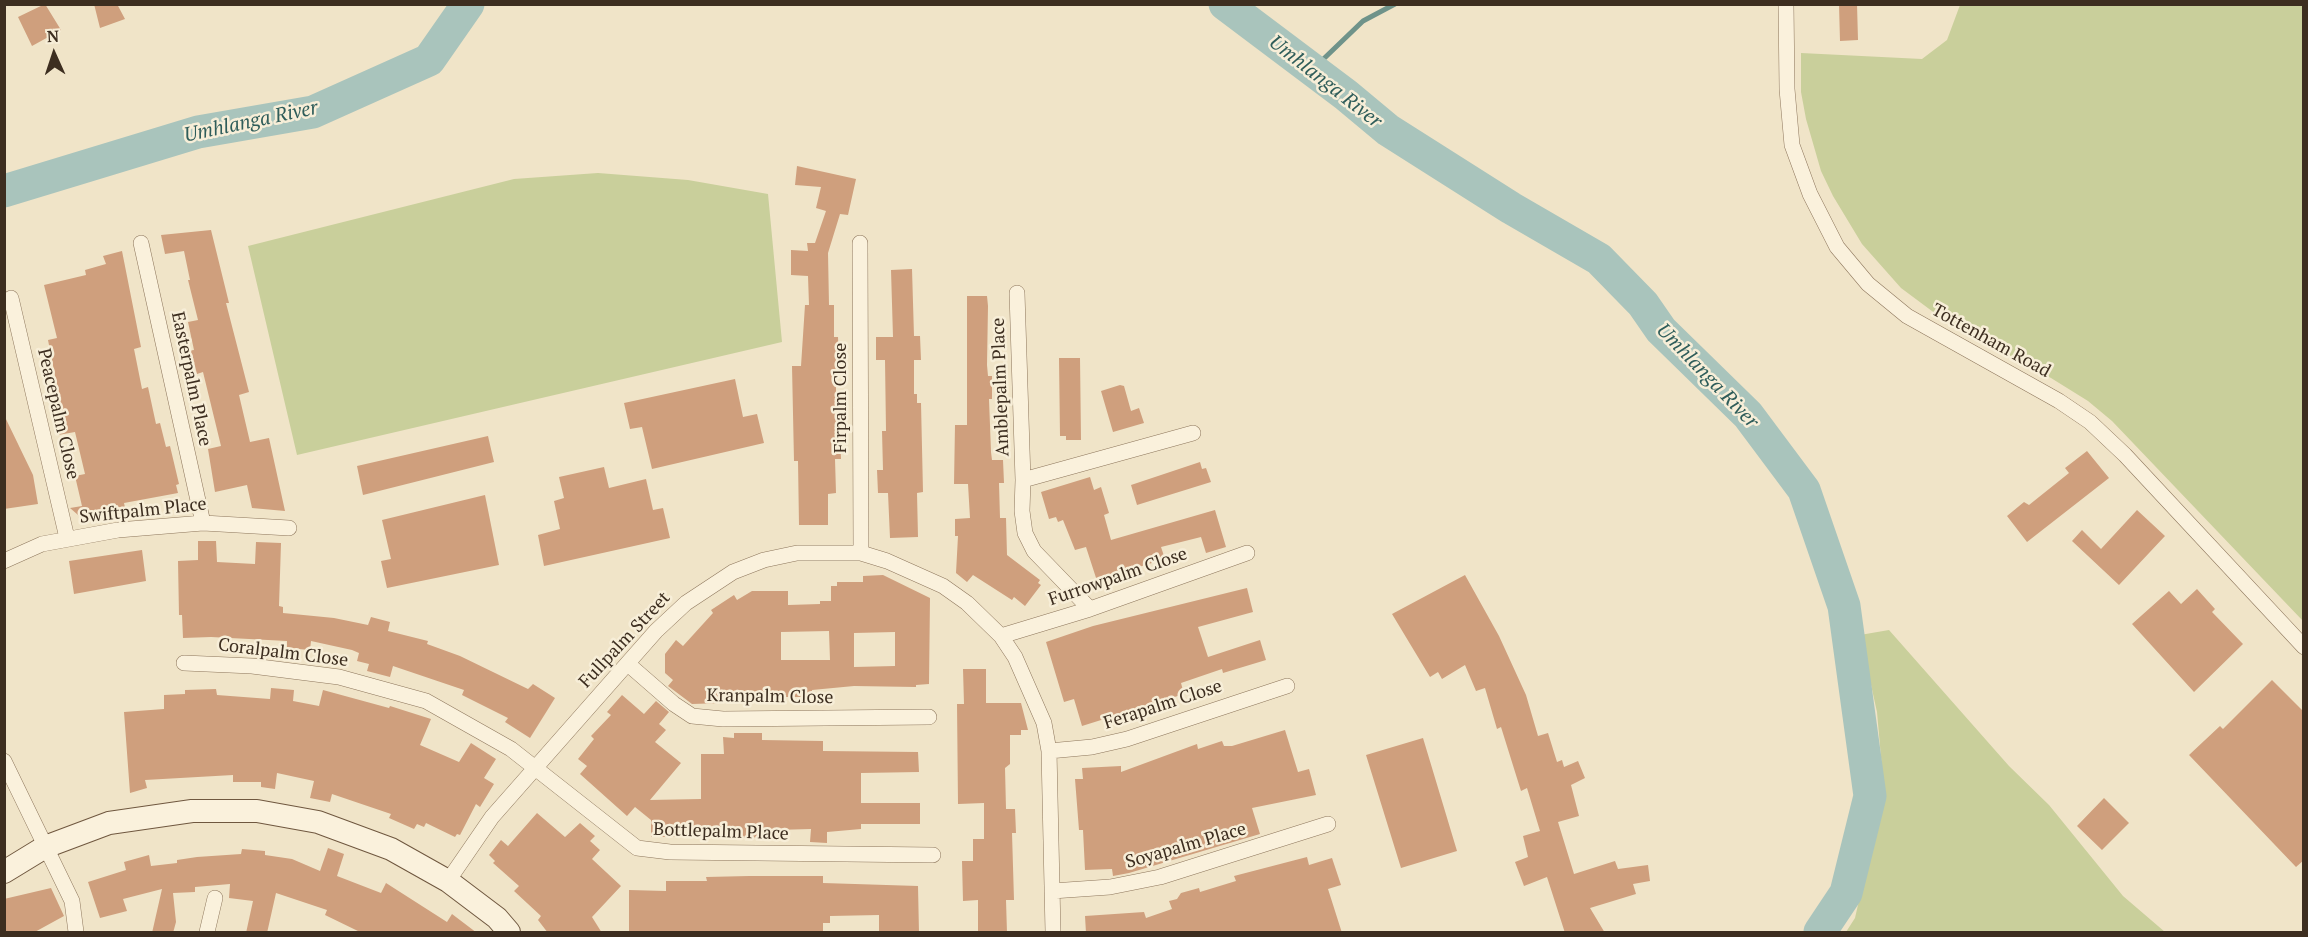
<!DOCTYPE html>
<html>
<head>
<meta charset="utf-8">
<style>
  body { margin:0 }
  #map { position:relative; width:2308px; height:937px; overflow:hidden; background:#f0e4c8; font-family:"PT Serif",serif }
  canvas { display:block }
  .frame { position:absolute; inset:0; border:6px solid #3d2e20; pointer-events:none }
  .north { position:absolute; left:24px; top:24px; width:60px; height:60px; -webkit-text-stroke:4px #f7eed8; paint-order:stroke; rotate:357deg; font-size:16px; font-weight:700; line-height:24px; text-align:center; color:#3d2e20 }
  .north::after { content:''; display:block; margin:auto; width:21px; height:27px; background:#3d2e20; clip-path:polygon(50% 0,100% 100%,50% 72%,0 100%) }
</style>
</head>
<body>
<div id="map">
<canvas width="2308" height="937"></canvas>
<div class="frame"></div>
<div class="north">N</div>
</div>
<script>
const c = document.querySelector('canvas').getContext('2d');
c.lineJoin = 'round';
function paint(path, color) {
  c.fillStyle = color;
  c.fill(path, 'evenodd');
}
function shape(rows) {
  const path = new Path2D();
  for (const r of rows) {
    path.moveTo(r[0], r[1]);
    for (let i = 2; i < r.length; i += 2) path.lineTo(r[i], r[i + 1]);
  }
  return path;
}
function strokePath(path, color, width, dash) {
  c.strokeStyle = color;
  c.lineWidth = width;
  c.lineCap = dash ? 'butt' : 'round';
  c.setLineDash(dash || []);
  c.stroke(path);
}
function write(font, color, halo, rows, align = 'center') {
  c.font = font + ' "PT Serif",serif';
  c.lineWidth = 5;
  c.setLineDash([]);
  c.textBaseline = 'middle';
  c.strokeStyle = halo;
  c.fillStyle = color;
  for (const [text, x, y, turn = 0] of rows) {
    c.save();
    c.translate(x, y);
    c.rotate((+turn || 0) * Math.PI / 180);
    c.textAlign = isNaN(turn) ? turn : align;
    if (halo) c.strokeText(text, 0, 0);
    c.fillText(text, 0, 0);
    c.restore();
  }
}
paint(shape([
  [1960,5,2303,5,2303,621,2112,421,2088,401,2051,378,1948,323,1901,288,1862,244,1833,196,1821,171,1806,119,1801,92,1801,53,1922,59,1947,40],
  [598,173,688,180,768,194,782,342,297,455,248,246,514,179],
  [1889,630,2009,766,2049,805,2123,896,2165,932,1846,932,1855,918,1884,791,1877,712,1860,635]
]), '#c9cf9b');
strokePath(shape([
  [1312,70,1363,21,1395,4]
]), '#6f938a', 5);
strokePath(shape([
  [1225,4,1346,95,1388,130,1511,208,1599,259,1643,304,1661,330,1748,415,1804,490,1844,606,1870,796,1846,893,1820,932],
  [4,191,198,132,313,112,429,60,468,4]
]), '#a9c4bc', 33);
paint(shape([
  [45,4,61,30,32,46,18,17],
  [94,4,117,4,125,19,100,28],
  [1839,4,1857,4,1858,40,1840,41],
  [797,166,856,179,848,215,840,214,828,253,829,305,834,305,834,337,838,337,839,361,836,361,836,435,840,435,841,459,835,459,836,493,828,494,828,525,799,525,798,461,794,461,792,366,801,366,805,305,809,305,808,276,791,275,791,250,808,251,807,243,815,243,826,211,816,208,821,187,795,185],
  [211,230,229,303,226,303,249,392,239,395,250,442,269,438,285,511,252,508,247,485,215,492,208,449,221,446,203,372,197,374,195,366,190,365,187,351,194,350,188,322,198,320,188,280,190,280,184,251,165,254,161,235],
  [122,251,141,347,134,349,142,389,148,387,156,424,160,423,166,447,170,446,179,484,176,485,178,493,124,503,126,512,85,521,70,508,82,506,75,476,85,474,75,432,58,435,52,408,61,406,48,340,57,338,44,285,86,275,85,270,106,264,103,256],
  [912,269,914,336,920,336,921,360,914,360,914,394,917,394,917,403,921,403,923,492,917,493,918,537,890,538,888,493,878,493,877,470,883,470,882,431,886,431,885,360,876,360,876,337,893,337,891,270],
  [967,296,987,296,988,306,987,365,988,376,992,376,992,399,989,399,991,452,992,460,1003,460,1004,483,999,483,1000,518,1006,518,1007,555,1040,580,1038,583,1041,585,1025,606,1014,597,1012,600,973,575,967,582,956,573,958,536,955,536,955,519,970,518,968,484,954,484,955,425,967,425],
  [1059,358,1080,358,1081,440,1066,440,1066,436,1060,436],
  [735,379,743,417,757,414,764,443,652,469,642,427,630,429,624,403],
  [1120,385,1124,386,1131,411,1139,408,1144,423,1113,432,1101,391],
  [4,415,33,475,38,504,4,509],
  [488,436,494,462,363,495,357,466],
  [2087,451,2109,478,2027,542,2007,516,2024,502,2029,505,2069,473,2065,468],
  [1200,462,1202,469,1206,468,1211,482,1137,505,1131,485],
  [604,467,609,488,646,479,653,510,663,508,670,538,544,566,538,535,560,529,554,501,564,498,559,477],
  [1090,477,1094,490,1101,487,1109,513,1104,515,1111,540,1215,510,1226,547,1206,553,1201,537,1161,547,1165,559,1132,569,1133,573,1121,577,1122,579,1099,587,1086,547,1075,550,1063,520,1058,522,1056,517,1049,519,1041,492],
  [485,495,499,565,387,588,381,561,391,559,382,520],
  [2137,510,2165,536,2119,585,2072,541,2082,530,2101,549],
  [198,541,216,541,217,562,255,564,256,542,281,543,279,606,283,607,283,613,334,618,368,625,371,617,390,622,388,631,428,641,427,644,460,656,528,689,533,684,555,698,530,738,505,722,508,718,462,695,464,690,393,666,390,677,367,671,369,664,357,661,359,653,352,650,311,641,310,650,287,648,287,641,211,637,183,638,182,615,179,615,178,561,198,560],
  [142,550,146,581,74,594,69,561],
  [883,575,930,598,929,684,916,685,916,687,854,686,812,690,812,697,754,697,723,700,723,703,692,704,668,686,673,680,665,673,665,654,676,640,683,646,713,613,711,610,734,595,737,600,752,591,788,591,788,605,820,604,820,601,831,601,831,586,837,586,837,582,863,582,863,576],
  [829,631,830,660,781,660,781,632],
  [895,632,895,666,854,667,854,633],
  [1465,575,1499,636,1526,695,1538,736,1548,733,1557,762,1562,760,1564,767,1578,761,1585,778,1571,785,1579,816,1558,822,1574,874,1615,861,1618,869,1648,865,1650,881,1633,884,1636,894,1590,908,1605,933,1565,933,1547,877,1524,886,1515,862,1528,857,1523,836,1540,831,1527,788,1521,791,1501,727,1497,729,1485,688,1476,691,1465,665,1442,679,1438,672,1430,677,1392,614],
  [1247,588,1253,612,1198,627,1208,657,1260,640,1266,660,1223,673,1222,669,1181,683,1184,694,1082,726,1074,699,1064,702,1046,642,1093,626],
  [2197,589,2215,609,2212,612,2243,644,2194,692,2132,624,2169,591,2181,604],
  [963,669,986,669,986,703,1021,703,1028,730,1021,730,1021,735,1010,735,1010,764,1005,768,1006,809,1015,809,1016,833,1012,833,1014,900,1006,900,1007,933,978,933,978,900,963,901,962,861,973,861,973,839,984,839,984,803,958,804,957,704,964,704],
  [2272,680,2304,712,2304,860,2296,867,2189,755,2220,726,2223,729],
  [271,688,294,690,293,701,319,706,323,690,389,708,390,706,431,719,420,745,459,762,471,743,496,759,484,778,494,784,480,807,476,804,460,835,457,834,455,837,426,823,424,827,417,824,414,829,389,818,391,814,332,794,330,802,310,798,314,781,277,773,275,789,261,787,261,782,233,782,233,775,145,780,147,788,130,793,124,712,164,709,164,695,185,694,185,690,216,689,217,695,270,699],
  [622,695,644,714,656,701,669,712,659,724,666,730,655,742,681,763,650,800,701,799,701,754,724,754,723,737,734,738,734,733,762,733,762,740,823,741,823,751,918,752,919,772,861,773,861,803,920,803,920,824,861,824,861,829,827,832,827,843,810,842,811,829,775,830,774,837,733,838,733,830,684,830,684,837,651,837,651,820,635,807,627,816,580,774,587,766,578,759,594,739,591,736,611,715,607,712],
  [1285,730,1298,772,1309,769,1316,795,1252,808,1260,834,1129,873,1113,876,1112,869,1085,870,1083,830,1079,830,1075,779,1083,779,1082,768,1121,766,1121,772,1197,744,1198,749,1222,741,1224,746,1232,746],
  [1423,738,1457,851,1401,868,1366,755],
  [2104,798,2129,823,2102,850,2077,826],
  [537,813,565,837,580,823,595,836,590,841,600,850,592,859,621,886,592,917,602,933,548,933,538,920,541,916,514,891,519,886,493,863,495,861,489,855,501,840,508,846],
  [328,848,344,854,337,876,381,893,386,883,447,922,452,914,477,933,362,933,325,915,327,910,276,893,267,933,246,933,253,901,229,898,230,884,195,887,195,892,173,893,176,922,173,933,152,933,162,889,123,899,127,911,100,918,88,882,126,870,124,862,149,855,151,866,177,863,177,860,197,857,241,854,242,849,265,851,265,855,292,859,320,871],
  [1307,857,1309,865,1332,858,1341,885,1328,889,1342,933,1086,933,1085,916,1144,912,1146,918,1172,909,1169,901,1177,899,1181,893,1199,888,1200,892,1236,881,1234,876],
  [749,876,823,876,823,883,918,886,919,933,879,933,879,915,830,916,830,923,823,923,823,933,629,933,629,890,666,891,666,881,707,881,706,877],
  [51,888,64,916,33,933,4,933,4,899]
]), '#cf9f7d');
const street = shape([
  [1786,4,1787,89,1792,145,1810,194,1837,247,1868,284,1907,316,2059,401,2090,422,2125,455,2304,647],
  [141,243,203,523],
  [860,243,861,553],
  [1017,293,1023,480,1022,511,1025,533,1034,551,1090,609],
  [11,298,67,538],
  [1023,480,1193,433],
  [4,561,42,544,118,530,203,523,289,528],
  [1001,636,1090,609,1247,553],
  [184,663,252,666,339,677,426,701,511,749,637,848,670,852,933,855],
  [628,664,674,704,692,716,723,719,929,717],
  [1049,751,1092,747,1127,739,1287,686],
  [4,761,72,901,76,932],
  [448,881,492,817,656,631,686,603,733,572,764,560,797,553,861,553,887,561,943,586,967,603,1001,636,1015,657,1044,723,1049,751,1053,932],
  [1052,891,1110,887,1160,877,1328,824],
  [207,932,215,898]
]);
const secondary = shape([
  [4,872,45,847,109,823,192,811,257,811,318,822,391,849,448,881,497,918,509,932]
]);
strokePath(street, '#8d765c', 16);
strokePath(secondary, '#6f573f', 24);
strokePath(street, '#faf1dc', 15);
strokePath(secondary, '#faf1dc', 22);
write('18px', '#3d2e20', '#f7eed8', [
  ["Tottenham Road",1991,341,29],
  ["Easterpalm Place",191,379,78],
  ["Amblepalm Place",1001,387,-92],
  ["Firpalm Close",841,398,-90],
  ["Peacepalm Close",58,414,77],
  ["Swiftpalm Place",143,511,-6],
  ["Furrowpalm Close",1118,577,-19],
  ["Fullpalm Street",625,640,-47],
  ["Coralpalm Close",283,653,7],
  ["Kranpalm Close",770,697,1],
  ["Ferapalm Close",1163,705,-18],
  ["Bottlepalm Place",721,832,2],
  ["Soyapalm Place",1186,846,-16]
]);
write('italic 20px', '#2f5d5a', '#f7eed8', [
  ["Umhlanga River",1325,82,38],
  ["Umhlanga River",251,122,-12],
  ["Umhlanga River",1707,376,46]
]);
</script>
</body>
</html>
